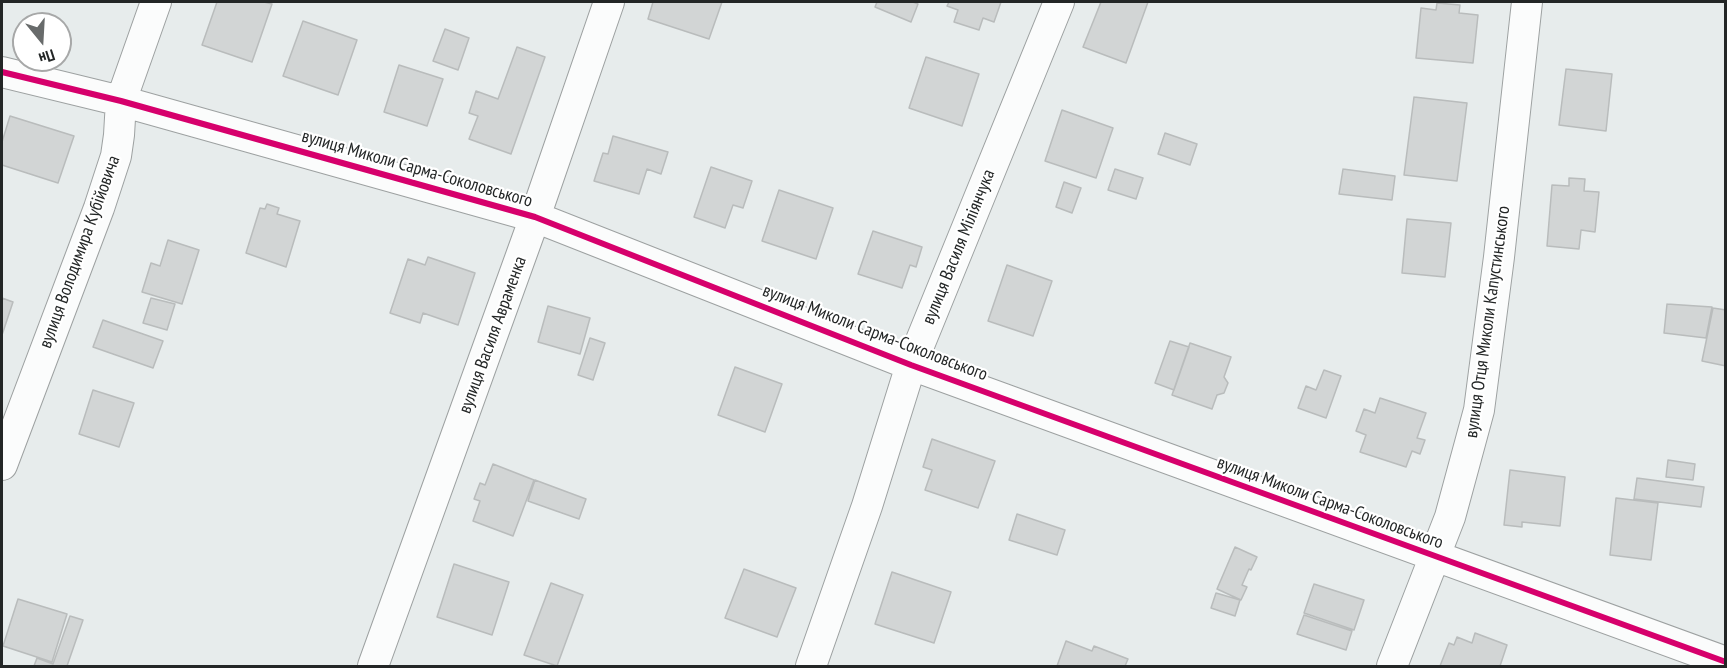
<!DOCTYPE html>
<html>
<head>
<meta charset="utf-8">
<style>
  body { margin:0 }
  #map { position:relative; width:1727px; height:668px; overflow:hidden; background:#e7ecec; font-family:"PT Sans Narrow",sans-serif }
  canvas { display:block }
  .frame { position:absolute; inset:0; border:3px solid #232626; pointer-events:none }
  .north { position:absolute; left:12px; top:12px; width:60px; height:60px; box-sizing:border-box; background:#fff; border:2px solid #a7a8a8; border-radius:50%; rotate:162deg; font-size:16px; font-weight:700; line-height:24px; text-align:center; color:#232626 }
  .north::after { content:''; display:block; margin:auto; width:21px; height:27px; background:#686b6b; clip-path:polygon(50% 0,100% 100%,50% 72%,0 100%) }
</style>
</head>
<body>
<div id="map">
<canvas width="1727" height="668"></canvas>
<div class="frame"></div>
<div class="north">Пн</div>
</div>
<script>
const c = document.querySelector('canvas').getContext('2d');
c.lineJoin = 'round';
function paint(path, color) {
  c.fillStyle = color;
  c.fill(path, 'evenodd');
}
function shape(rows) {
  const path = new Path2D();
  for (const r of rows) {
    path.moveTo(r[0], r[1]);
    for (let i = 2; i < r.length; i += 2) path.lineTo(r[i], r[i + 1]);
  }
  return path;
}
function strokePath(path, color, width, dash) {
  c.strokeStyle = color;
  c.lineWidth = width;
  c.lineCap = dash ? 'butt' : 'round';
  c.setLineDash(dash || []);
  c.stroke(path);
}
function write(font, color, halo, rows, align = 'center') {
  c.font = font + ' "PT Sans Narrow",sans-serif';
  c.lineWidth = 4.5;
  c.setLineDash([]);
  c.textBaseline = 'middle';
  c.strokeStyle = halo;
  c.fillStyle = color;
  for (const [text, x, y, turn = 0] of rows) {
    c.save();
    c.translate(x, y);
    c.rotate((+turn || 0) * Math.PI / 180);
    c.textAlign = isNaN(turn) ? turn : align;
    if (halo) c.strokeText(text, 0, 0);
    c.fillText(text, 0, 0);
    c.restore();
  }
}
const building = shape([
  [217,2,264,2,272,4,252,62,202,45,217,2],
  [653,2,722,2,709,39,648,19,653,2],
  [877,2,913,2,918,4,911,22,875,7,877,2],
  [949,2,1001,2,994,22,983,18,979,30,954,22,958,10,947,6,949,2],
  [1101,2,1148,2,1126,63,1083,47,1101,2],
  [1437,3,1460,5,1459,13,1478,15,1473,63,1416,58,1421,8,1436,10,1437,3],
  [303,21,357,40,338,95,283,76,303,21],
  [445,29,469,38,458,70,433,61,445,29],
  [517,47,545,57,511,154,469,139,478,116,469,113,476,91,498,99,517,47],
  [926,57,979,74,962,126,909,108,926,57],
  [399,65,443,79,427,126,384,112,399,65],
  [1566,69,1612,74,1606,131,1559,125,1566,69],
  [1414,97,1467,103,1457,181,1404,175,1414,97],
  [1062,110,1113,128,1096,178,1045,161,1062,110],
  [10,116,74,136,58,183,2,165,2,142,10,116],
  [1165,133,1197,144,1190,165,1158,154,1165,133],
  [613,136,668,152,661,174,647,169,639,194,594,181,603,153,608,154,613,136],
  [711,167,752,181,743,208,733,205,725,228,694,217,711,167],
  [1115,169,1143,178,1136,199,1108,190,1115,169],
  [1343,169,1395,176,1392,200,1339,194,1343,169],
  [1569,178,1585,179,1584,191,1599,192,1595,232,1581,230,1579,249,1547,246,1552,185,1569,186,1569,178],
  [1064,182,1081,188,1072,213,1056,207,1064,182],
  [779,190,833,208,816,259,762,241,779,190],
  [267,204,279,208,277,214,300,221,286,267,246,253,260,208,265,209,267,204],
  [1407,219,1451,223,1445,277,1402,273,1407,219],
  [873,231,922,247,916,267,910,265,902,288,858,274,873,231],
  [168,240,199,250,182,304,142,292,151,263,160,266,168,240],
  [428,257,475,273,458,325,423,313,420,323,390,313,408,259,425,265,428,257],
  [1007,265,1052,281,1033,336,988,321,1007,265],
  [2,298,13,302,2,335,2,298],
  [151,298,175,304,167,330,143,323,151,298],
  [1667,304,1712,307,1706,338,1664,333,1667,304],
  [548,306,590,318,580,354,538,342,548,306],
  [1713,308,1726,310,1726,366,1702,361,1713,308],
  [103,320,163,341,153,368,93,347,103,320],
  [590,338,605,343,593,380,578,375,590,338],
  [1170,341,1189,347,1174,390,1155,383,1170,341],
  [1190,343,1231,357,1224,377,1228,383,1224,393,1217,395,1212,409,1172,395,1190,343],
  [735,367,782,384,765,432,718,415,735,367],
  [1324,370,1341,376,1326,418,1298,408,1306,386,1316,390,1324,370],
  [93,390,134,403,119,447,79,434,93,390],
  [1380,398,1426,413,1417,438,1425,440,1420,454,1412,451,1406,467,1360,452,1366,435,1356,431,1364,409,1375,413,1380,398],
  [932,439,995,461,978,508,925,490,932,470,923,467,932,439],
  [1668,460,1695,464,1693,480,1666,477,1668,460],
  [493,464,534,480,513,536,473,521,480,501,474,499,480,483,485,485,493,464],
  [1510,470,1565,477,1560,526,1522,522,1522,527,1504,525,1510,470],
  [1637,478,1704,487,1701,507,1634,499,1637,478],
  [535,480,586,499,579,519,528,501,535,480],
  [1616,498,1658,503,1651,560,1610,555,1616,498],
  [1017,514,1065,530,1057,555,1009,540,1017,514],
  [1235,547,1257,557,1251,570,1249,569,1242,585,1247,587,1241,600,1217,589,1235,547],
  [454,564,509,582,492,635,437,617,454,564],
  [744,569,796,588,777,637,725,618,744,569],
  [892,572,951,592,934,643,875,624,892,572],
  [551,583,583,595,557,666,524,655,551,583],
  [1314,584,1364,600,1354,630,1304,613,1314,584],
  [1216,593,1240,600,1235,616,1211,608,1216,593],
  [18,599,67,614,52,662,3,646,18,599],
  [1304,615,1352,631,1346,650,1297,634,1304,615],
  [70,616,83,620,67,666,34,666,37,658,53,664,70,616],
  [1475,633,1507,645,1500,666,1440,666,1449,643,1454,645,1457,637,1472,643,1475,633],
  [1066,641,1092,651,1094,646,1128,659,1125,666,1057,666,1066,641]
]);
paint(building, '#d2d5d5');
strokePath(building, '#b9bcbc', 1.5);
const minor = shape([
  [2,72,121,101,535,217,911,365,1726,662],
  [2,465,99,208,116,156,119,135,121,101,156,2],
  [373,666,535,217,609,2],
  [811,666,867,506,911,365,1059,2],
  [1392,666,1450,517,1479,410,1499,257,1527,2]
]);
strokePath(minor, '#9da1a1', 32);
strokePath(minor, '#fbfcfc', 30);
strokePath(shape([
  [2,72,121,101,535,217,911,365,1726,662]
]), '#d6006c', 6);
write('18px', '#232626', '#fff', [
  ["вулиця Миколи Сарма-Соколовського",417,169,16],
  ["вулиця Василя Міліянчука",959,247,-68],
  ["вулиця Володимира Кубійовича",80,252,-70],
  ["вулиця Отця Миколи Капустинського",1488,322,-82],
  ["вулиця Миколи Сарма-Соколовського",875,333,21],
  ["вулиця Василя Авраменка",493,335,-70],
  ["вулиця Миколи Сарма-Соколовського",1330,503,20]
]);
</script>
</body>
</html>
